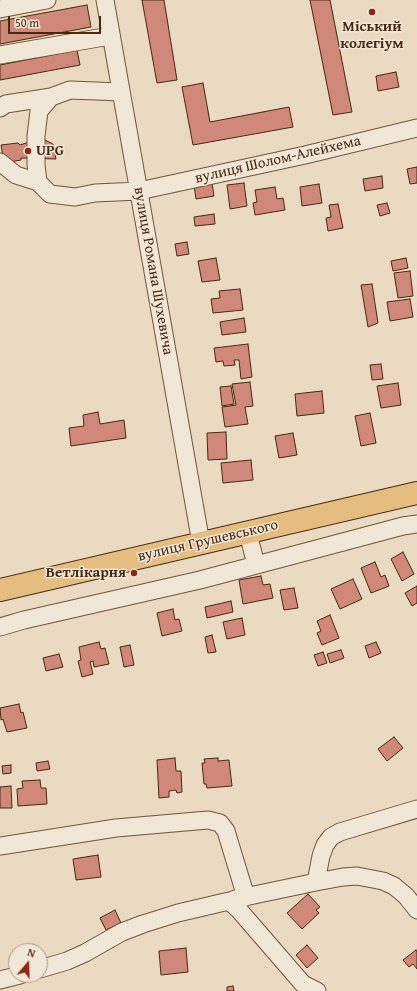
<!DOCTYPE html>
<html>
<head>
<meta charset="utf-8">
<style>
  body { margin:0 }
  #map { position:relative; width:417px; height:991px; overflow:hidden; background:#eadac1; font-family:"Gentium Book Plus",serif }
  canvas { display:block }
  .north { position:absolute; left:8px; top:943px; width:40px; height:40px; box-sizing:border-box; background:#f1e7d7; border:1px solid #ad9b87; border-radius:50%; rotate:19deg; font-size:11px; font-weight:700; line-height:16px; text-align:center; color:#48290f }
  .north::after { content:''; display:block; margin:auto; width:14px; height:18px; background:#8f2418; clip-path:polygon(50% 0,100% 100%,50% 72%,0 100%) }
  .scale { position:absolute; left:8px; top:16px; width:93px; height:18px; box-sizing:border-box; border:2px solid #48290f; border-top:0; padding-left:5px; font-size:12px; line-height:14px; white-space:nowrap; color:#48290f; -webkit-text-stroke:3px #f1e7d7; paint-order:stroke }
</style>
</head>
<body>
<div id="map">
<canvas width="417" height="991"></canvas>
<div class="north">N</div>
<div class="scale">50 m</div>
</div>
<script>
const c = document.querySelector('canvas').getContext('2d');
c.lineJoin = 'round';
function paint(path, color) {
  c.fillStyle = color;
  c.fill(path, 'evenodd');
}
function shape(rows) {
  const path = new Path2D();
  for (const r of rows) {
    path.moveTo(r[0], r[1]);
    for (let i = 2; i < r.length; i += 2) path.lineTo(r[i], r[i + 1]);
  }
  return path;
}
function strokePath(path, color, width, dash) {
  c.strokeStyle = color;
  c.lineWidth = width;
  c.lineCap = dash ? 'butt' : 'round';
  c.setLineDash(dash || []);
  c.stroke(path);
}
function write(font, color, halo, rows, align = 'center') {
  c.font = font + ' "Gentium Book Plus",serif';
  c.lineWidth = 3;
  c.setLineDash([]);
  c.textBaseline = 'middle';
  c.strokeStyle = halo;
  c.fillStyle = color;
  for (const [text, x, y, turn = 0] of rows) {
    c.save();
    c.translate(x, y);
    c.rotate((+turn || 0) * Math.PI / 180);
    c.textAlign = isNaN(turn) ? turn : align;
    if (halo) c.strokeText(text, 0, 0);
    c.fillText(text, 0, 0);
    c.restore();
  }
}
const building = shape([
  [142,0,164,0,177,80,157,83,142,0],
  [310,0,330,0,352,112,333,115,310,0],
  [87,5,91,27,0,44,0,21,87,5],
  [77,50,80,65,0,80,0,65,77,50],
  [396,72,399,87,378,91,376,76,396,72],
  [203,83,210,122,289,107,293,127,193,145,182,87,203,83],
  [41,138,53,144,56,159,21,158,21,160,4,163,1,145,18,143,20,145,41,138],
  [417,167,417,183,410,184,407,169,417,167],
  [382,176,383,188,365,191,363,179,382,176],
  [212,183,214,196,196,199,194,185,212,183],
  [244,183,247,206,230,209,227,185,244,183],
  [319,184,322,203,302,206,300,187,319,184],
  [275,187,277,199,283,198,285,210,255,215,253,203,257,202,255,190,275,187],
  [387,203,390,213,380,216,377,205,387,203],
  [338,204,343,228,328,231,326,218,331,217,329,205,338,204],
  [214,214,215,224,195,226,194,217,214,214],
  [187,242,189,254,177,256,175,244,187,242],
  [216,258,220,280,202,282,198,261,216,258],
  [406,258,408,268,393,271,391,261,406,258],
  [410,271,413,296,398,298,394,273,410,271],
  [372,284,378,323,368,327,361,285,372,284],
  [240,289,243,310,213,313,211,299,220,298,219,291,240,289],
  [410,299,413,317,390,321,387,302,410,299],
  [244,318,246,332,222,335,220,322,244,318],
  [248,344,252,377,241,379,239,360,234,360,235,365,224,366,223,361,216,362,214,348,248,344],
  [381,364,383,379,372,380,370,365,381,364],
  [250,382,253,406,245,407,248,424,225,427,222,407,236,405,232,384,250,382],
  [398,383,401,405,381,408,377,386,398,383],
  [231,386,234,404,222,406,220,387,231,386],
  [322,391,324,413,297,416,295,394,322,391],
  [98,412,100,424,124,420,126,438,71,446,69,428,84,426,83,415,98,412],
  [370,413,376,443,361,446,355,416,370,413],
  [226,432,227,459,208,460,207,433,226,432],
  [293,433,297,455,279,458,275,436,293,433],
  [251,460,253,480,223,483,221,463,251,460],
  [403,552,414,574,402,581,391,559,403,552],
  [375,562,381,577,385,575,389,586,371,593,361,568,375,562],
  [261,576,263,585,270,584,273,598,243,604,239,580,261,576],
  [353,579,362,599,340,609,331,589,353,579],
  [417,586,417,603,412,606,405,593,417,586],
  [294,588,298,608,284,610,280,590,294,588],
  [231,601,233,612,207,618,205,607,231,601],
  [173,609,175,620,179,619,182,631,162,636,157,613,173,609],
  [330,615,339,638,322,645,317,633,321,631,317,621,330,615],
  [242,618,245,635,227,639,223,622,242,618],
  [212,635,216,652,208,653,205,637,212,635],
  [99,642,101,649,105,648,109,664,94,667,93,661,90,662,93,674,82,677,78,661,81,660,79,647,99,642],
  [376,642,381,653,369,658,365,646,376,642],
  [130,645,134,665,124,667,120,647,130,645],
  [341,650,344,658,330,663,327,654,341,650],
  [323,652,327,663,318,666,314,655,323,652],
  [59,654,63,667,46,671,43,658,59,654],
  [19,704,21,713,23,712,27,728,7,732,3,719,1,720,0,708,19,704],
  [394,737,403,748,387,761,378,749,394,737],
  [175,758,176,771,181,771,182,792,177,793,176,790,169,791,169,797,159,798,157,760,175,758],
  [218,758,218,761,229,760,232,786,207,788,206,784,204,784,202,763,205,763,204,759,218,758],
  [48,761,50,769,37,771,36,763,48,761],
  [11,765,11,773,3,774,2,766,11,765],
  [40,780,41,788,46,788,47,804,18,806,17,789,23,788,22,781,40,780],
  [11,786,12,808,0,808,0,787,11,786],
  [98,855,101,877,76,880,73,859,98,855],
  [308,894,320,907,316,910,319,913,302,929,287,913,308,894],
  [115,910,121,923,106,930,100,918,115,910],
  [307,945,318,958,307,968,296,955,307,945],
  [186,948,188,972,161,975,159,951,186,948],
  [416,950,417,952,417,969,413,964,409,967,403,960,416,950],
  [233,986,234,991,227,991,227,987,233,986]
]);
paint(building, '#cf8879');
strokePath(building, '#48290f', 1);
const minor = shape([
  [105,0,201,543],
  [0,9,47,0],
  [0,55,110,36],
  [121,92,70,90,51,97,39,111,36,136,36,165,38,182,50,194,75,197,95,193,139,191,305,155,417,128],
  [0,108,6,104,51,97],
  [0,162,16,175,38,182],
  [248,533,256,565],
  [0,627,24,620,200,580,403,526,417,524],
  [0,846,116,828,208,820,220,823,226,831,246,897],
  [316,882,321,856,325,845,331,837,340,832,417,809],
  [235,899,316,882,343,877,357,876,383,881,394,886,406,896,417,910],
  [40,969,67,961,85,953,122,932,143,924,178,913,229,901,239,910,303,984,317,991],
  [0,980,20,975]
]);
const highway = shape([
  [0,590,417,493]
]);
strokePath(minor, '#70553c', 19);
strokePath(highway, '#48290f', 24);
strokePath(minor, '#f1e7d7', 17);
strokePath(highway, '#e5bd80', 22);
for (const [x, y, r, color] of [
  [372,12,4,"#8f2418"],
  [28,151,4,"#8f2418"],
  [134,573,4,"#8f2418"]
]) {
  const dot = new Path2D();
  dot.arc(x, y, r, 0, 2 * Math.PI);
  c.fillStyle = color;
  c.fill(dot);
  strokePath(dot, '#f1e7d7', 1.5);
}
write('bold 15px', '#48290f', '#f1e7d7', [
  ["Міський",372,27],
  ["колегіум",372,44],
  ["UPG",36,151,"left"],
  ["Ветлікарня",126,573,"right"]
]);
write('15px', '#48290f', '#f1e7d7', [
  ["вулиця Шолом-Алейхема",278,160,-13],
  ["вулиця Романа Шухевича",153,271,80],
  ["вулиця Грушевського",208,541,-13]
]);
</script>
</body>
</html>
